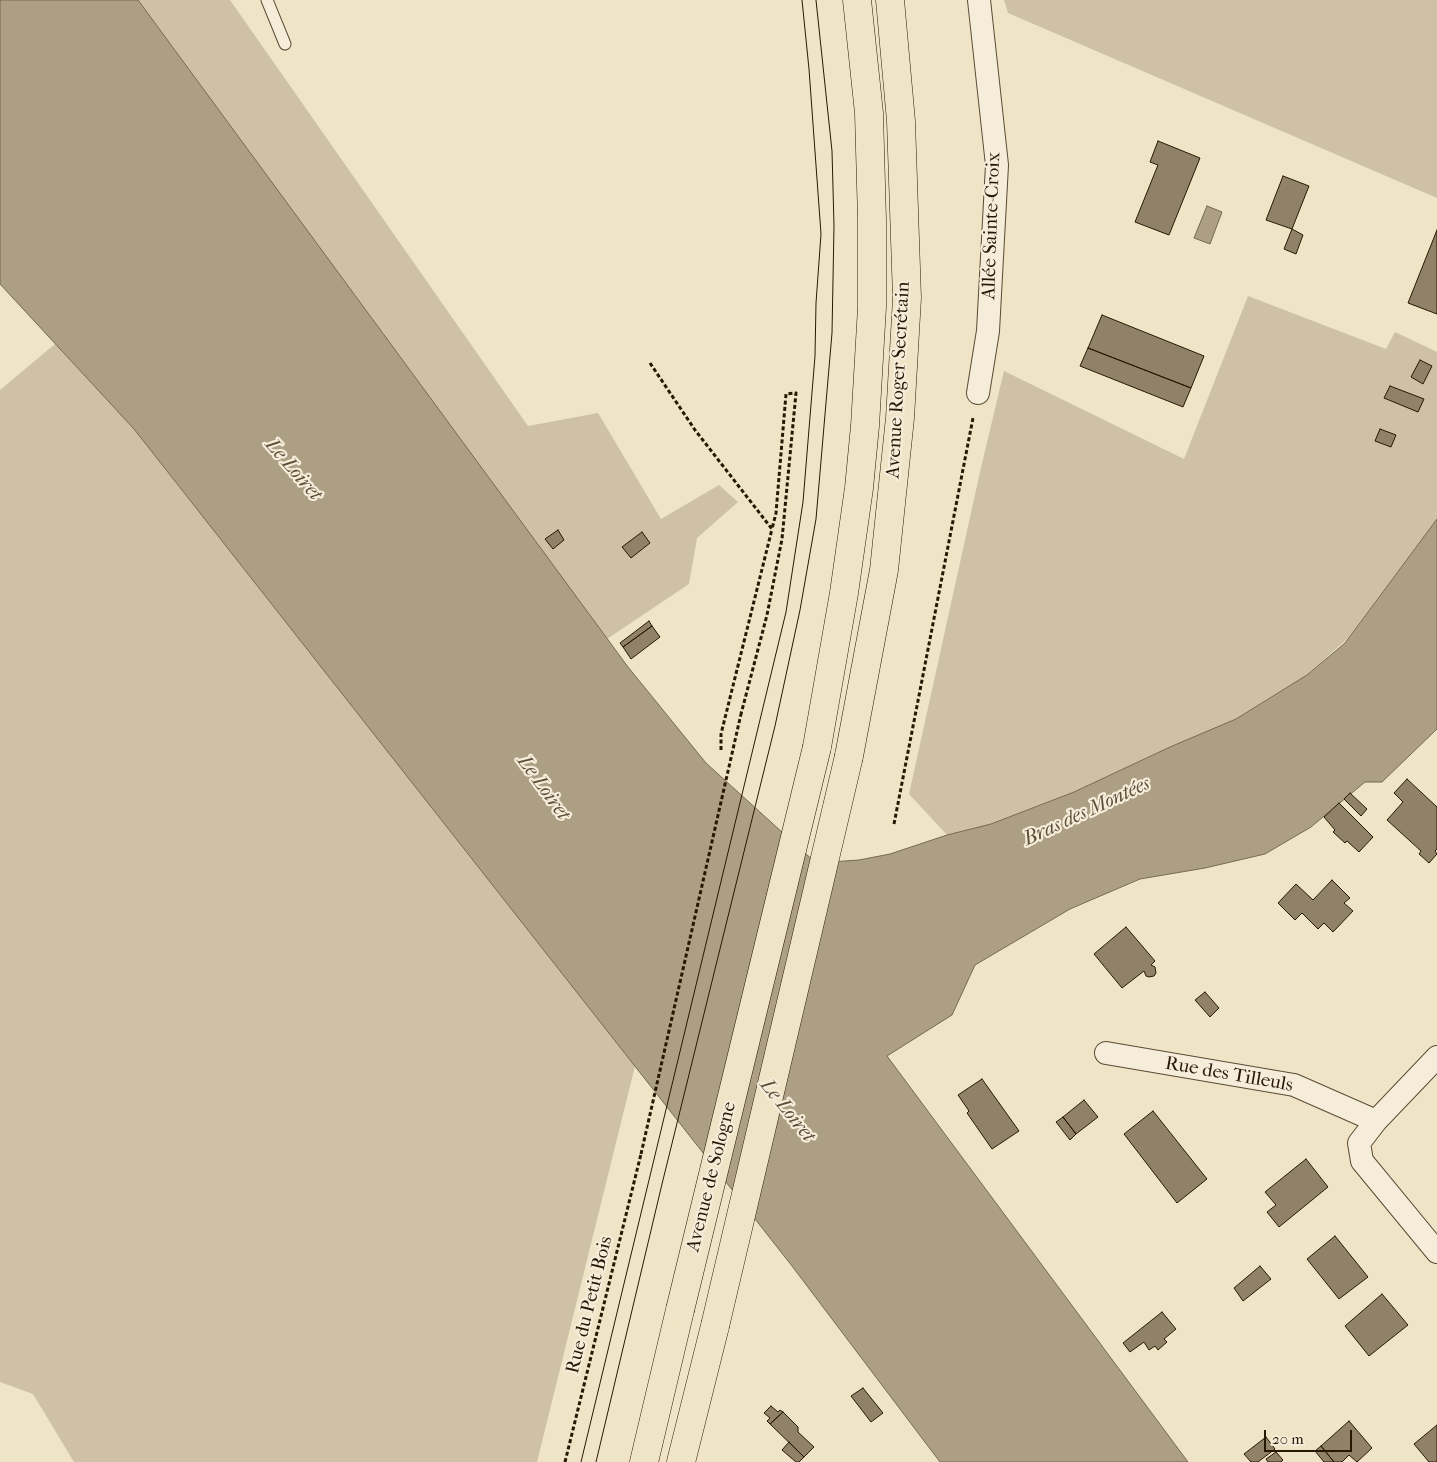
<!DOCTYPE html>
<html>
<head>
<meta charset="utf-8">
<style>
  body { margin:0 }
  #map { position:relative; width:1437px; height:1462px; overflow:hidden; background:#f0e4c6; font-family:"IM FELL French Canon",serif }
  canvas { display:block }
  .scale { position:absolute; left:1264px; top:1430px; width:88px; height:22px; box-sizing:border-box; border:2px solid #281803; border-top:0; padding-left:6px; font-size:15px; line-height:18px; white-space:nowrap; color:#281803; -webkit-text-stroke:4px #f5edda; paint-order:stroke }
</style>
</head>
<body>
<div id="map">
<canvas width="1437" height="1462"></canvas>
<div class="scale">20 m</div>
</div>
<script>
const c = document.querySelector('canvas').getContext('2d');
c.lineJoin = 'round';
function paint(path, color) {
  c.fillStyle = color;
  c.fill(path, 'evenodd');
}
function shape(rows) {
  const path = new Path2D();
  for (const r of rows) {
    path.moveTo(r[0], r[1]);
    for (let i = 2; i < r.length; i += 2) path.lineTo(r[i], r[i + 1]);
  }
  return path;
}
function strokePath(path, color, width, dash) {
  c.strokeStyle = color;
  c.lineWidth = width;
  c.lineCap = dash ? 'butt' : 'round';
  c.setLineDash(dash || []);
  c.stroke(path);
}
function write(font, color, halo, rows, align = 'center') {
  c.font = font + ' "IM FELL French Canon",serif';
  c.lineWidth = 4.5;
  c.setLineDash([]);
  c.textBaseline = 'middle';
  c.strokeStyle = halo;
  c.fillStyle = color;
  for (const [text, x, y, turn = 0] of rows) {
    c.save();
    c.translate(x, y);
    c.rotate((+turn || 0) * Math.PI / 180);
    c.textAlign = isNaN(turn) ? turn : align;
    if (halo) c.strokeText(text, 0, 0);
    c.fillText(text, 0, 0);
    c.restore();
  }
}
paint(shape([
  [138,0,230,0,528,426,598,413,661,519,719,485,738,502,697,538,689,584,607,639],
  [1004,0,1437,0,1437,198,1008,13],
  [1248,296,1386,349,1395,332,1437,352,1437,519,1348,638,1307,675,1236,719,1170,747,1074,792,991,824,947,835,909,794,980,472,1004,371,1184,459],
  [55,344,134,429,635,1066,537,1462,74,1462,33,1394,0,1382,0,390]
]), '#cec1a5');
const water = shape([
  [0,0,138,0,628,667,706,763,816,863,859,860,890,854,947,835,991,824,1074,792,1170,747,1236,719,1307,675,1345,643,1437,519,1437,729,1382,782,1365,782,1311,827,1265,854,1205,868,1140,879,1070,909,975,965,952,1015,887,1056,1188,1462,940,1462,792,1266,134,429,0,284,0,0],
  [1207,206,1222,212,1210,244,1194,238,1207,206]
]);
paint(water, '#ac9f84');
strokePath(water, '#776950', 1);
const building = shape([
  [1158,141,1200,158,1169,235,1135,222,1158,165,1150,162,1158,141],
  [1283,176,1309,186,1292,229,1266,220,1283,176],
  [1292,229,1303,235,1296,254,1284,249,1292,229],
  [1437,230,1437,314,1408,303,1437,230],
  [1102,315,1204,356,1191,388,1088,348,1102,315],
  [1088,348,1191,388,1183,407,1080,366,1088,348],
  [1420,360,1432,366,1423,384,1411,377,1420,360],
  [1390,386,1424,399,1418,412,1384,398,1390,386],
  [1380,429,1396,435,1391,447,1375,441,1380,429],
  [558,530,564,540,553,549,545,539,558,530],
  [642,532,650,543,631,558,622,547,642,532],
  [649,621,652,626,623,647,620,643,649,621],
  [652,626,660,637,631,659,623,647,652,626],
  [1407,779,1437,807,1437,849,1435,851,1437,854,1429,863,1419,854,1421,851,1387,820,1403,802,1394,793,1407,779],
  [1350,793,1367,809,1361,816,1344,799,1350,793],
  [1339,803,1373,837,1359,852,1347,841,1345,843,1333,832,1335,830,1324,817,1339,803],
  [1332,880,1350,898,1344,903,1353,911,1333,932,1324,923,1318,929,1302,913,1295,920,1278,903,1296,884,1313,900,1332,880],
  [1126,927,1155,961,1151,965,1155,967,1156,973,1154,976,1149,977,1146,976,1144,971,1122,988,1094,954,1126,927],
  [1205,992,1219,1008,1210,1017,1195,1000,1205,992],
  [982,1079,1019,1131,992,1149,967,1113,969,1111,958,1095,982,1079],
  [1084,1100,1098,1117,1076,1134,1063,1117,1084,1100],
  [1153,1111,1207,1179,1177,1203,1124,1134,1153,1111],
  [1063,1117,1076,1134,1070,1140,1056,1122,1063,1117],
  [1306,1159,1328,1187,1279,1227,1267,1212,1276,1205,1265,1192,1306,1159],
  [1335,1236,1368,1277,1339,1299,1307,1259,1335,1236],
  [1260,1266,1271,1279,1243,1301,1234,1288,1260,1266],
  [1382,1294,1408,1325,1369,1356,1345,1326,1382,1294],
  [1162,1312,1176,1329,1164,1339,1167,1342,1158,1350,1155,1346,1149,1350,1144,1342,1130,1352,1123,1343,1162,1312],
  [863,1388,883,1413,871,1422,851,1396,863,1388],
  [771,1406,778,1412,780,1410,783,1412,770,1424,767,1421,770,1418,764,1413,771,1406],
  [783,1412,798,1427,798,1432,814,1447,804,1457,770,1424,783,1412],
  [1349,1421,1372,1448,1357,1462,1349,1455,1342,1462,1334,1462,1321,1446,1349,1421],
  [1437,1425,1437,1462,1429,1462,1414,1444,1437,1425],
  [1266,1437,1275,1449,1258,1462,1251,1462,1244,1454,1266,1437],
  [789,1442,804,1457,799,1462,796,1462,782,1450,789,1442],
  [1321,1446,1334,1462,1324,1462,1315,1451,1321,1446],
  [1276,1452,1283,1460,1281,1462,1268,1462,1266,1459,1276,1452]
]);
paint(building, '#908268');
strokePath(building, '#281803', 1);
const lane = shape([
  [267,0,285,44]
]);
const street = shape([
  [978,393,988,331,997,165,979,0],
  [1106,1053,1294,1085,1376,1121],
  [1437,1057,1376,1121,1359,1143,1362,1161,1437,1252]
]);
const primary = shape([
  [817,747,844,593,859,488,865,426,872,307,872,220,869,113,857,0],
  [849,756,884,570,900,418,907,298,901,121,890,0],
  [644,1462,680,1310],
  [681,1462,715,1326]
]);
strokePath(lane, '#5a4b34', 13);
strokePath(street, '#5a4b34', 24);
strokePath(primary, '#281803', 29);
strokePath(shape([
  [650,363,695,430,772,529,776,513,786,394,796,393,782,539,767,615,741,714],
  [721,750,721,734,772,529],
  [894,824,973,418],
  [565,1462,641,1154]
]), '#281803', 3, [4, 2.5]);
strokePath(lane, '#f5edda', 11);
strokePath(street, '#f5edda', 22);
strokePath(primary, '#f0e4c6', 28);
strokePath(shape([
  [581,1462,786,612,803,502,815,356,816,303,821,234,809,69,802,0],
  [596,1462,662,1184,775,726,800,610,816,519,832,333,834,226,832,151,816,0]
]), '#281803', 1);
const primaryBridge = shape([
  [680,1310,817,747],
  [715,1326,849,756]
]);
strokePath(primaryBridge, '#281803', 29, []);
strokePath(shape([
  [641,1154,741,714]
]), '#281803', 3, [4, 2.5]);
strokePath(primaryBridge, '#f0e4c6', 28);
write('19px', '#281803', '#f5edda', [
  ["Allée Sainte-Croix",992,226,-88],
  ["Avenue Roger Secrétain",899,380,-87],
  ["Rue des Tilleuls",1229,1075,10],
  ["Avenue de Sologne",712,1177,-76],
  ["Rue du Petit Bois",590,1305,-76]
]);
write('italic 20px', '#5d4e37', '#f5edda', [
  ["Le Loiret",293,470,49],
  ["Le Loiret",543,788,54],
  ["Bras des Montées",1087,812,-25],
  ["Le Loiret",787,1111,51]
]);
</script>
</body>
</html>
